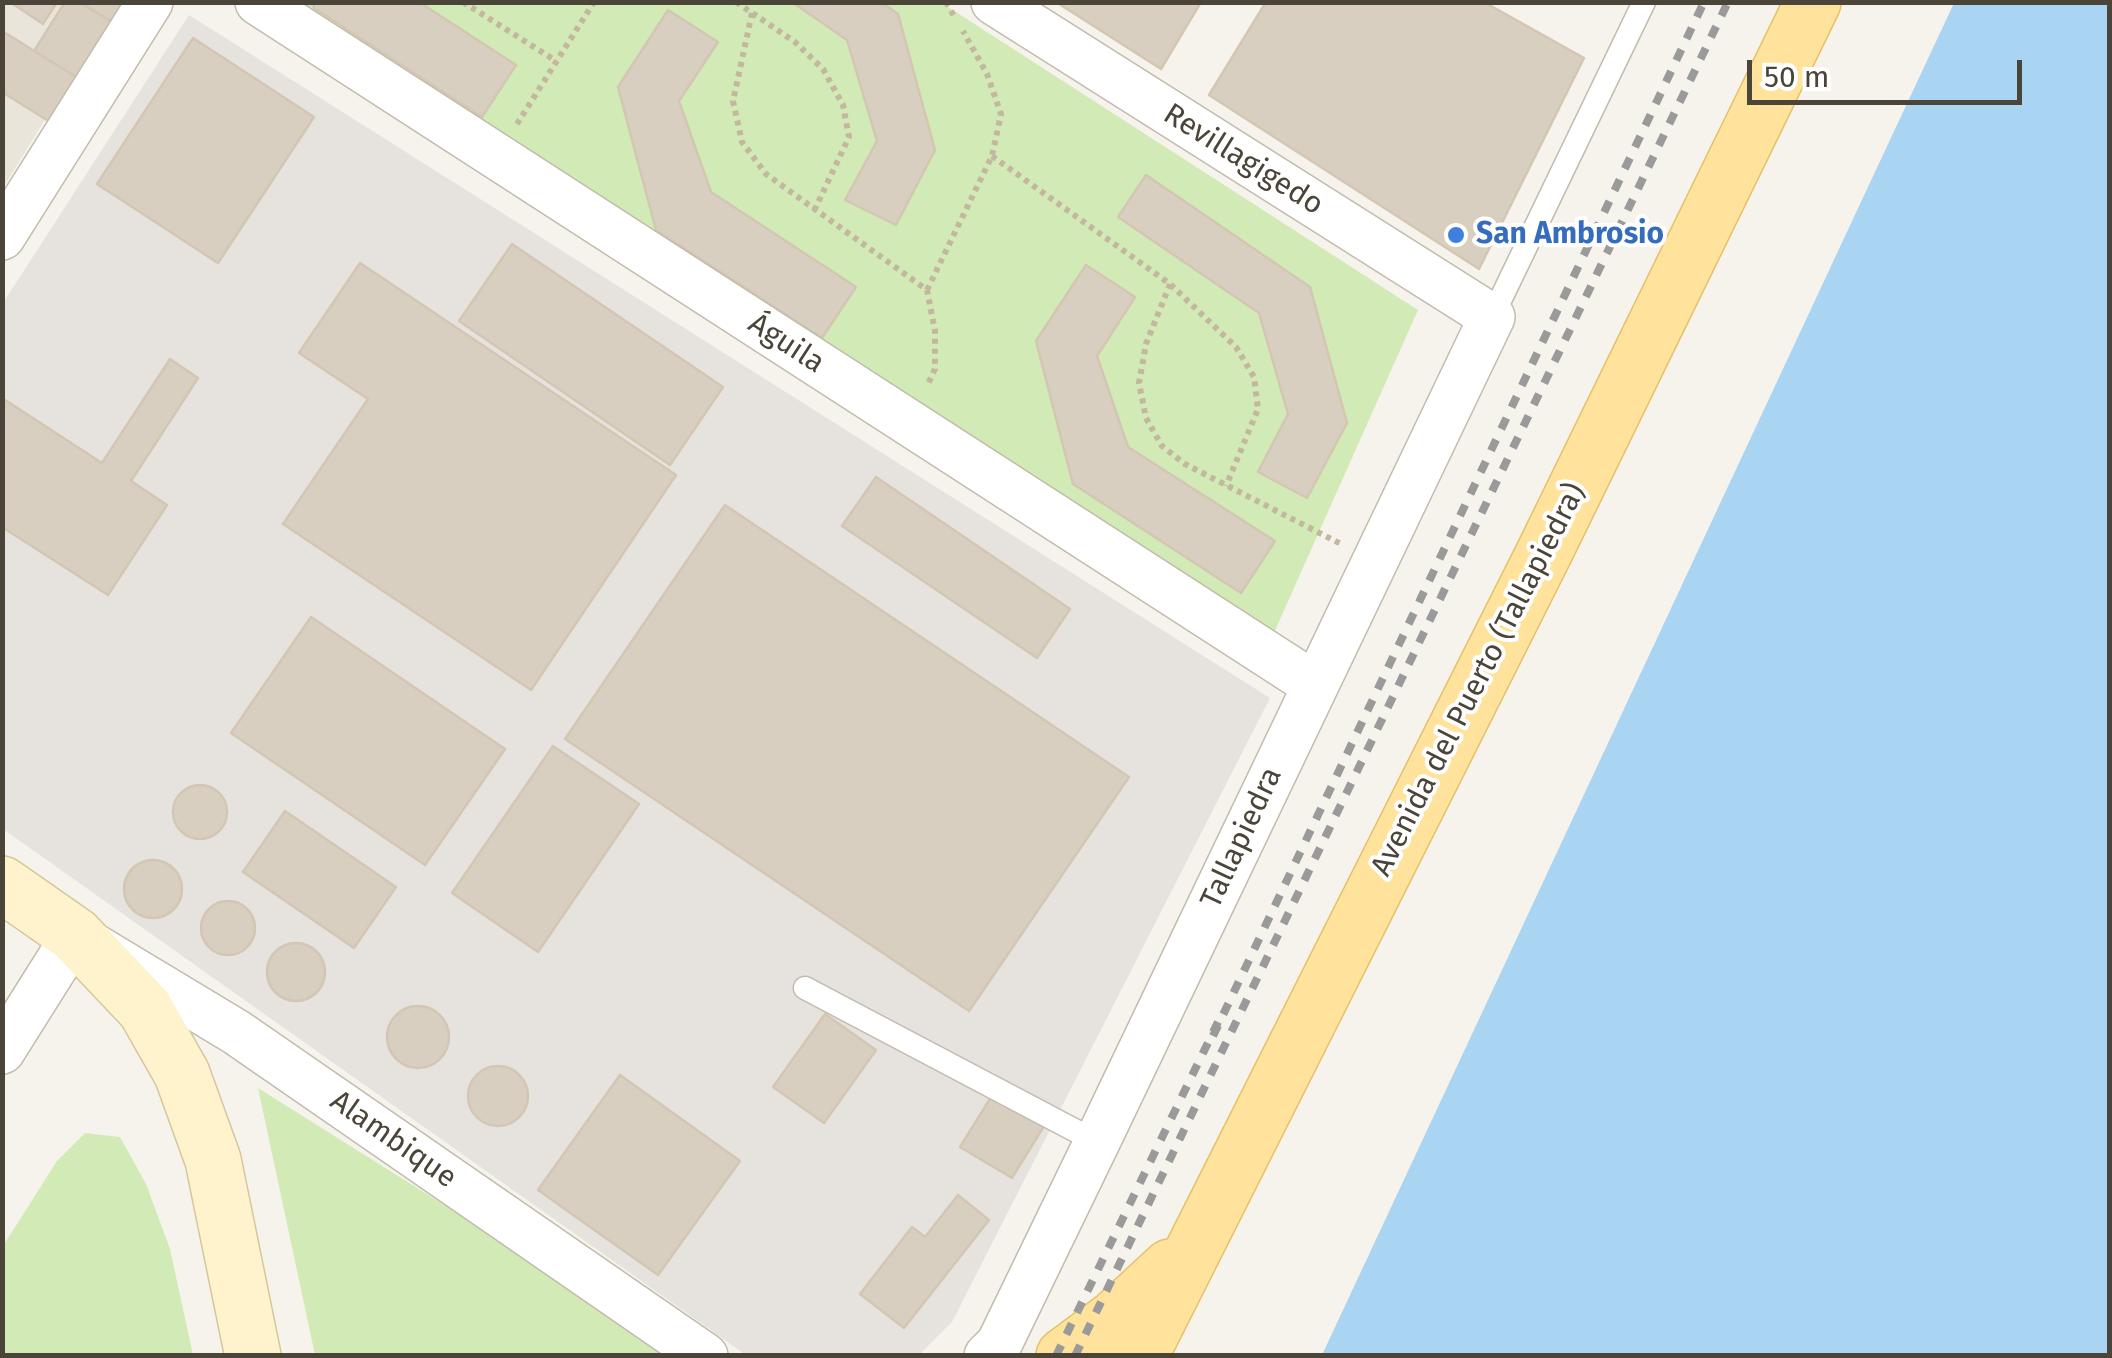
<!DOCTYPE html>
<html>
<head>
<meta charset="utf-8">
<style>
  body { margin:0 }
  #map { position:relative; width:2112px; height:1358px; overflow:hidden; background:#f6f3ec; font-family:"Fira Sans",sans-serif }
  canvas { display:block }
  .frame { position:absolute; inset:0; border:5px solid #4b4439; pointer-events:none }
  .scale { position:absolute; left:1747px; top:60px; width:275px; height:45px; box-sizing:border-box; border:5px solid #4b4439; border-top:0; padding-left:12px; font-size:30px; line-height:35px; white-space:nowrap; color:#4b4439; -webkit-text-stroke:8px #fff; paint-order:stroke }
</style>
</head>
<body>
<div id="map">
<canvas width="2112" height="1358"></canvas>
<div class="frame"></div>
<div class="scale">50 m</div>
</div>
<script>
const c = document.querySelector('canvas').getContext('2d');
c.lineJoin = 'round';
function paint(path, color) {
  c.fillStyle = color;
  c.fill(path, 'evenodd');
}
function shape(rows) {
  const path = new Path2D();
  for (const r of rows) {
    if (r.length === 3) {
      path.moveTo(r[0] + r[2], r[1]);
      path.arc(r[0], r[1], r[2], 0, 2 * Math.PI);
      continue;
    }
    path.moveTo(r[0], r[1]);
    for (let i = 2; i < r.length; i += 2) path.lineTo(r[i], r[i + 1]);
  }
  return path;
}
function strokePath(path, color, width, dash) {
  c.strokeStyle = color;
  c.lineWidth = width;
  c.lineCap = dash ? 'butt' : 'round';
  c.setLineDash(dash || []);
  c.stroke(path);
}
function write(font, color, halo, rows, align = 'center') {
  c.font = font + ' "Fira Sans",sans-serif';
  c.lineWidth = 8;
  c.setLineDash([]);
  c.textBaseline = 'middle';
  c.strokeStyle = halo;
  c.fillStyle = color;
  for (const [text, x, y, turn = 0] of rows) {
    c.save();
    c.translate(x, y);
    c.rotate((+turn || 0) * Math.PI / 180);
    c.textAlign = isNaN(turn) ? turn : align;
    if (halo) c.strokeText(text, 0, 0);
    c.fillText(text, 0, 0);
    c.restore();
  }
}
paint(shape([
  [3,3,116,3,3,188]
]), '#eae5da');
paint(shape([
  [189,15,1270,698,952,1322,919,1355,746,1355,3,829,3,303]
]), '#e6e2dd');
paint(shape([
  [291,3,942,3,1418,310,1273,635],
  [258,1088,559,1277,672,1355,315,1355],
  [85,1133,120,1137,146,1184,170,1249,193,1355,3,1355,3,1246,57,1161]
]), '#d2eab5');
paint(shape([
  [1954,3,2109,3,2109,1355,1322,1355]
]), '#a9d4f2');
const building = shape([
  [10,2,57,2,43,24,10,2],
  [65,2,79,2,113,23,78,78,34,51,65,2],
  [80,2,126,2,113,23,80,2],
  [313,2,419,2,516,65,482,117,314,8,313,2],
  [792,2,881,2,898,14,935,150,896,225,845,200,877,141,847,40,792,2],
  [1056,2,1201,2,1161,69,1056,2],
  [1266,2,1484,2,1584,58,1479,269,1209,95,1266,2],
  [668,10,718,42,679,101,711,192,856,287,822,338,656,230,618,87,668,10],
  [2,31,78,78,50,122,2,92,2,31],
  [193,38,314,117,218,263,97,184,193,38],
  [1146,175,1310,287,1347,423,1307,498,1258,472,1288,414,1259,313,1118,217,1146,175],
  [512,244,723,387,670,465,459,321,512,244],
  [360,263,676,475,531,690,283,524,368,399,299,353,360,263],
  [1086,265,1135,297,1097,356,1128,447,1275,541,1241,593,1073,484,1036,341,1086,265],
  [170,359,198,378,131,481,167,505,108,595,2,527,2,398,102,463,170,359],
  [876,477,1070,609,1037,658,842,526,876,477],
  [725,505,1129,777,969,1011,565,739,725,505],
  [311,617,505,749,425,865,231,733,311,617],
  [553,746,639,804,538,952,452,893,553,746],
  [200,812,27],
  [285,811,396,887,354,948,243,872,285,811],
  [153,889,29],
  [228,928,27],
  [296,972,29],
  [418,1037,31],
  [825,1014,876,1050,824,1123,773,1087,825,1014],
  [498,1096,30],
  [620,1075,740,1161,658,1275,538,1190,620,1075],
  [993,1094,1044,1126,1012,1178,960,1147,993,1094],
  [958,1195,989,1220,904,1328,860,1294,912,1227,925,1237,958,1195]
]);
paint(building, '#d8cfc1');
strokePath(building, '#d3c7b4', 2.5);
const lane = shape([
  [1492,317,1644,2],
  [805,988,1097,1142]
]);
const street = shape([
  [258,2,1315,685],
  [2,237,150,2],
  [2,1051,75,935,236,1032,705,1356],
  [987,1356,999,1344,1097,1142,1492,317,994,2]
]);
const secondary = shape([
  [2,884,75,935,145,1009,182,1074,213,1160,253,1356]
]);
const primary = shape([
  [1064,1356,1115,1318,1170,1267],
  [1140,1356,1544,553,1813,2]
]);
strokePath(lane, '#c2bbae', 25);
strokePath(street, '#c2bbae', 48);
strokePath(secondary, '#d6c79b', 58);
strokePath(primary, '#e6c16a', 58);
strokePath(shape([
  [463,2,556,61],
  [736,2,795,42,823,69,843,105,849,137,814,211],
  [946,2,954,16],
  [752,13,733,101,742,142,766,174,927,290,935,331,935,369,927,386],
  [517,124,594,2],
  [992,156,1170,284,1236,347,1254,377,1258,409,1226,486],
  [1170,284,1146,344,1139,383,1146,418,1162,446,1185,464,1343,545],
  [927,290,992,156,1001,114,987,74,963,31]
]), '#c4b79f', 6, [5, 5]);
strokePath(lane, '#fff', 22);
strokePath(street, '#fff', 45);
strokePath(secondary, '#fff3cd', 55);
strokePath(primary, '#ffe39c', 55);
strokePath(shape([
  [1213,1036,1704,2],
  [1056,1356,1218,1022],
  [1075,1356,1728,2]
]), '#9a9a9a', 8, [12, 12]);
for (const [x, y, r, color] of [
  [1456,235,10,"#3f7fe0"]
]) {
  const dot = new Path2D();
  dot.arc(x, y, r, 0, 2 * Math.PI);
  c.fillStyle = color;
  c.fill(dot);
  strokePath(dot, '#fff', 4);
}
write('30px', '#4b4439', '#fff', [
  ["Revillagigedo",1243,160,32],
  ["Águila",786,344,33],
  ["Avenida del Puerto (Tallapiedra)",1479,680,-63],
  ["Tallapiedra",1242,838,-65],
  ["Alambique",393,1140,35]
]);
write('bold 30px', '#366cbe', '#fff', [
  ["San Ambrosio",1476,235]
], 'left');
</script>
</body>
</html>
